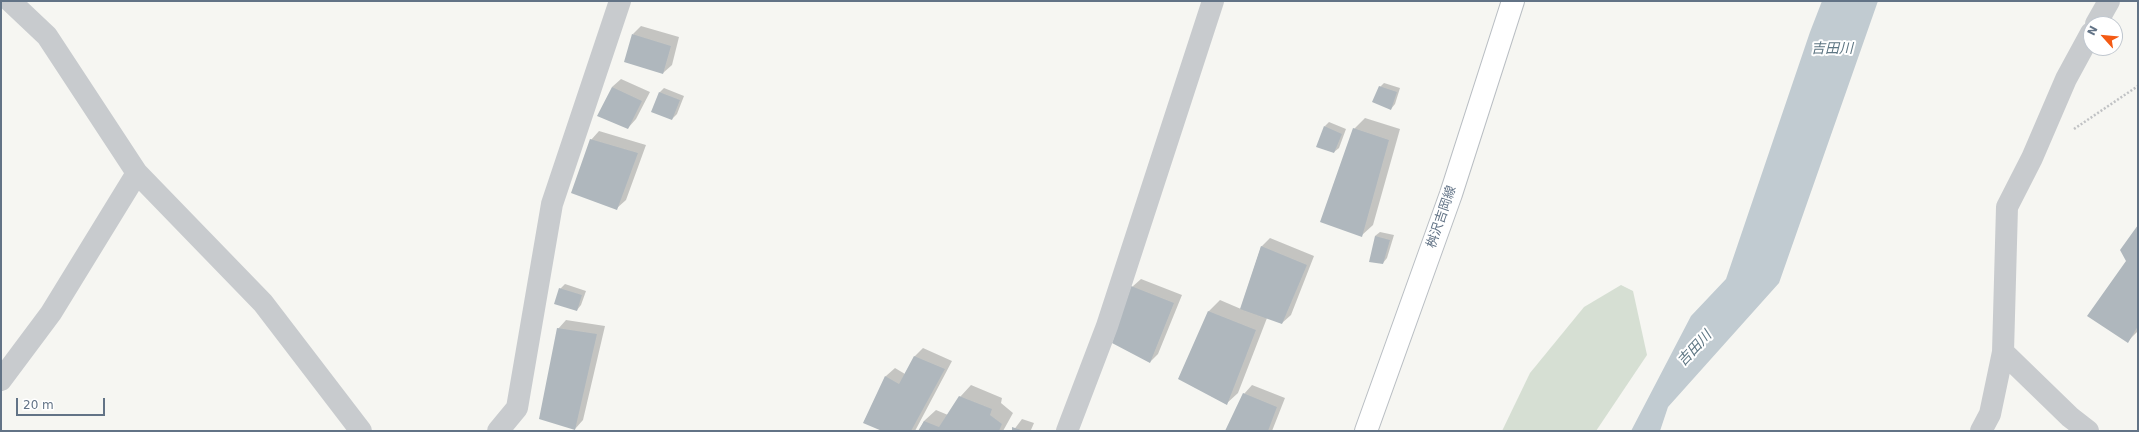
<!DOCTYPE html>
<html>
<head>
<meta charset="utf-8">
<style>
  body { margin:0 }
  #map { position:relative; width:2139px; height:432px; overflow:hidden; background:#f6f6f2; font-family:"DejaVu Sans",sans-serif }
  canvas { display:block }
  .frame { position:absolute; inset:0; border:2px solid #627386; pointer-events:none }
  .north { position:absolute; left:2083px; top:16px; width:40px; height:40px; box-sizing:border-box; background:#fff; border:1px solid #c0c7cf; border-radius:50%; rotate:297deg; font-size:11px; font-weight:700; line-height:16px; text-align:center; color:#627386 }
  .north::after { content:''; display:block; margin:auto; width:14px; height:18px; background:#f45a14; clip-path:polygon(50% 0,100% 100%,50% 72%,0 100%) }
  .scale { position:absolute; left:16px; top:398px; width:89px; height:18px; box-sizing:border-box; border:2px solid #627386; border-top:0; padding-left:5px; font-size:12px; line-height:14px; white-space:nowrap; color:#627386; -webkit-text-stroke:3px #fff; paint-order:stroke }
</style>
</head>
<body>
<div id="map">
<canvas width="2139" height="432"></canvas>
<div class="frame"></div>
<div class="north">N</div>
<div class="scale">20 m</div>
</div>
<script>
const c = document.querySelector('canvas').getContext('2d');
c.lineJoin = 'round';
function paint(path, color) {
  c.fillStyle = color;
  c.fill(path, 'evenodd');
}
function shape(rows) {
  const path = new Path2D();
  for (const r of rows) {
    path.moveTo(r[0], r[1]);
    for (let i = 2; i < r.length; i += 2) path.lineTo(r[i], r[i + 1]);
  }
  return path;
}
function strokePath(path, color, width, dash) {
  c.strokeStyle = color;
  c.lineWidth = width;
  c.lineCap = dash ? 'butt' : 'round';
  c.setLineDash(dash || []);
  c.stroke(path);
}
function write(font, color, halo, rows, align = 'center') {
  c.font = font + ' "DejaVu Sans","Noto Sans JP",sans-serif';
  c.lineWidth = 4;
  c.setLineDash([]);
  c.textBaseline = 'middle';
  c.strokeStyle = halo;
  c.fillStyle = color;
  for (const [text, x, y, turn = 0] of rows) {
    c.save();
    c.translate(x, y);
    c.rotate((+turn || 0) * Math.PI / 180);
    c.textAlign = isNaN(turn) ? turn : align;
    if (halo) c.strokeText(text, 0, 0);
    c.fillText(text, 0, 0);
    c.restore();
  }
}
paint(shape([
  [1621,285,1633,291,1647,355,1596,431,1502,431,1530,373,1584,307]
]), '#d6dfd3');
paint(shape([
  [1822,1,1878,1,1779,283,1668,407,1660,431,1631,431,1691,316,1726,279,1810,32]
]), '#c1cbd1');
paint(shape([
  [641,26,679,37,672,65,663,73,633,34],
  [621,79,650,92,636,119,628,128,612,87],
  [1384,83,1400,88,1395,104,1391,109,1380,87],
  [664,88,684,96,677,114,672,119,652,111,660,92],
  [1365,118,1400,129,1373,225,1361,236,1354,129],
  [1329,122,1346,129,1339,148,1334,152,1325,126],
  [599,131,646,145,626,200,617,208,591,140],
  [2138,226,2138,331,2128,341,2127,261],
  [1380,232,1394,235,1387,258,1383,263,1375,236],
  [1270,238,1314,256,1291,315,1282,323,1267,318,1238,393,1226,404,1179,378,1209,311,1220,300,1241,309,1261,247],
  [1141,279,1182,295,1158,354,1150,362,1132,287],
  [565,284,586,291,581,305,577,310,560,289],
  [566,320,605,326,583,420,575,429,558,329],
  [923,348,952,361,915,431,885,431,864,422,886,376,895,368,905,374,915,356],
  [971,385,1002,398,1001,403,1013,413,1003,431,919,431,924,421,936,410,948,415,960,397],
  [1252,385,1285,398,1272,431,1226,431,1244,394],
  [1022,419,1034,423,1031,430,1033,431,1013,431]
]), '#0003');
paint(shape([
  [632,34,671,46,663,74,624,62],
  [1379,86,1397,92,1391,110,1372,102],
  [612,87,642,101,628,129,597,116],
  [659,92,680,100,672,120,651,112],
  [1324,126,1342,134,1334,153,1316,147],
  [1353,128,1389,140,1362,237,1320,222],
  [590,139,638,153,617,210,571,193],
  [2138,225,2138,326,2128,343,2087,316,2126,261,2120,250],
  [1375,236,1390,240,1383,264,1369,262],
  [1261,246,1307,265,1282,324,1240,309],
  [1131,286,1174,303,1150,363,1112,343],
  [559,288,582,295,577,311,554,304],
  [1208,311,1256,330,1227,405,1178,379],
  [557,328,597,334,575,430,539,419],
  [914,356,945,369,911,431,882,431,863,423,885,376,899,384],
  [1243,393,1277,407,1268,431,1225,431],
  [959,396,992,409,990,415,1002,424,999,431,918,431,924,421,939,427],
  [1012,427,1024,431,1012,431]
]), '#afb7bd');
const secondary = shape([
  [1366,431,1451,194,1513,1]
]);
strokePath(secondary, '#b9bec3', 24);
strokePath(shape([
  [2074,129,2138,86]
]), '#c0c2c4', 2.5, [2, 2]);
strokePath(shape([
  [10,1,47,36,137,173,263,303,361,431],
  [2096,24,2109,1],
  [2003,352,2070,417,2088,431],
  [1,380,51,313,137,173],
  [498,431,517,408,552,204,620,1],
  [1067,431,1107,326,1213,1],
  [1981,431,1990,414,2003,352,2007,207,2032,158,2066,79,2091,33]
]), '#c8cbce', 22);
strokePath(secondary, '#fff', 22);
write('13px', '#627386', '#fff', [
  ["桝沢吉岡線",1442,217,-71]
]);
write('italic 14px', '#5e7683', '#fff', [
  ["吉田川",1832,49],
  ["吉田川",1695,349,-47]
]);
</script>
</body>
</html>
